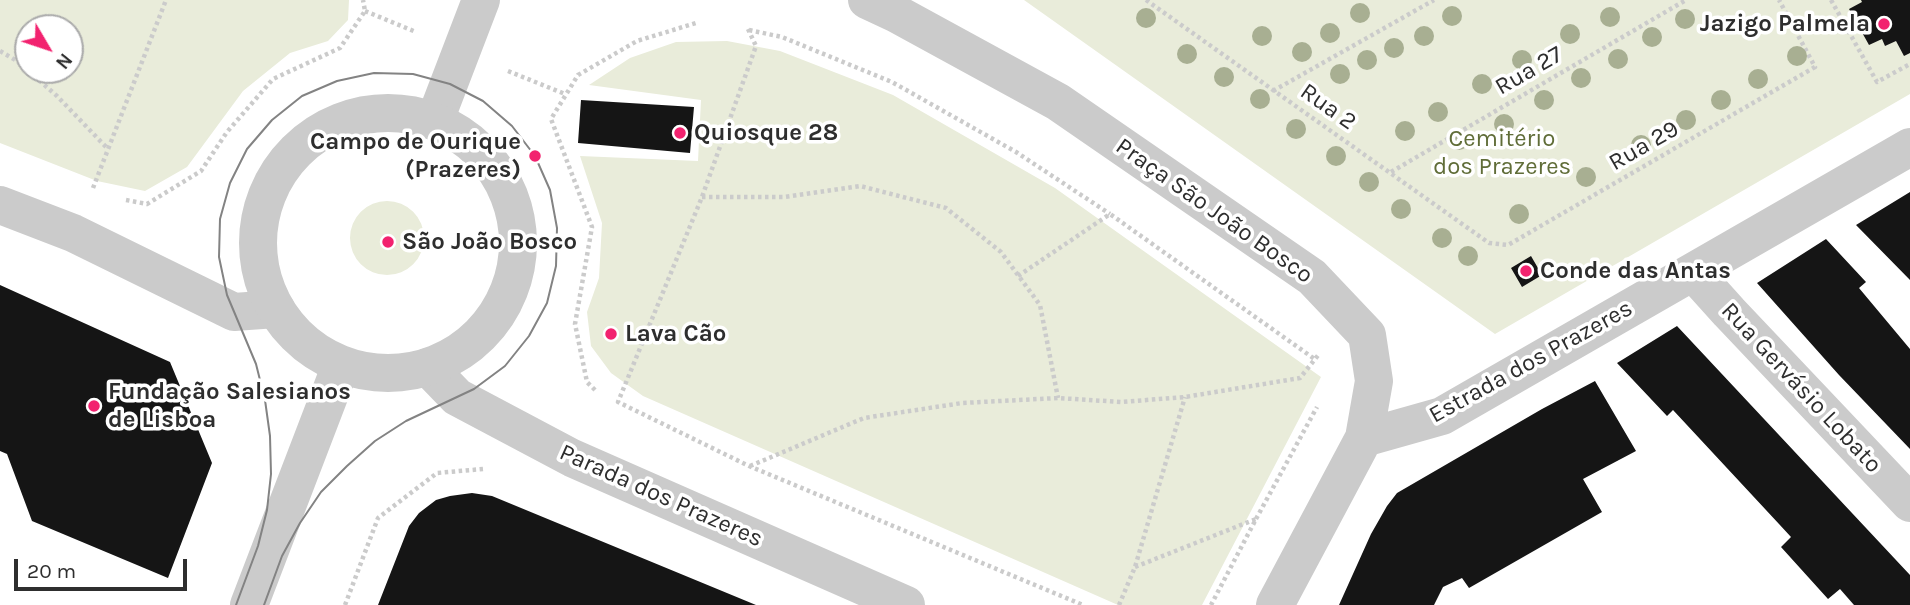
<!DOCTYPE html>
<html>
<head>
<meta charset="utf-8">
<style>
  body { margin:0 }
  #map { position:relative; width:1910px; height:605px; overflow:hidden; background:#fff; font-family:Karla,sans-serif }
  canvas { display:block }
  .north { position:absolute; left:14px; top:14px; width:70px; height:70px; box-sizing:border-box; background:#fff; border:2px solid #ababab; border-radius:50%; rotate:129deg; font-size:19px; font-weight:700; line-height:28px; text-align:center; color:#2e2e2e }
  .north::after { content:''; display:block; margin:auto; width:24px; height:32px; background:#f2226f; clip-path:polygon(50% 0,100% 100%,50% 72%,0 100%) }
  .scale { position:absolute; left:14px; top:559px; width:173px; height:32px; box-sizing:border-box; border:4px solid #2e2e2e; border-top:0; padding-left:9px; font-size:21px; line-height:24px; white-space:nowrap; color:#2e2e2e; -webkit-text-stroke:5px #fff; paint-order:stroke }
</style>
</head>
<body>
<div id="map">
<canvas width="1910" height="605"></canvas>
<div class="north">N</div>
<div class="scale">20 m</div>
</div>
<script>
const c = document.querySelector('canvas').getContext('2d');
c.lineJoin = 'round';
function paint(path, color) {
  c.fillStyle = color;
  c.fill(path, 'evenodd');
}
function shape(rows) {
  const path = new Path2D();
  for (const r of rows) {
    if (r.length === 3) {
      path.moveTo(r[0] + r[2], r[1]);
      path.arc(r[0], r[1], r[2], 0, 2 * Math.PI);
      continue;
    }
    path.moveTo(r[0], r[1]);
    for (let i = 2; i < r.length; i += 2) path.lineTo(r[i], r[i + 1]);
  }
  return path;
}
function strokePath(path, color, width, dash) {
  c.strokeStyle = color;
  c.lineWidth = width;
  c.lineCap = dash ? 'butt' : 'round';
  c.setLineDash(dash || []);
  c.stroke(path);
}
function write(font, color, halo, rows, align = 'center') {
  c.font = font + ' Karla,sans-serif';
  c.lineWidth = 7;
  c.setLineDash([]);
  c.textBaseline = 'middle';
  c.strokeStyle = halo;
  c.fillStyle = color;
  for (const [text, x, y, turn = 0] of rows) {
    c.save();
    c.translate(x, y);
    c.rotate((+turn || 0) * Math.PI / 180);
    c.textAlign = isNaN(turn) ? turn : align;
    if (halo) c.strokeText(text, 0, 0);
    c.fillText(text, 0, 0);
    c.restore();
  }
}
paint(shape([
  [0,0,349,0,348,20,328,41,290,53,243,91,187,167,145,191,97,181,0,143],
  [28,28,70,28,70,70,28,70],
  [1024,0,1910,0,1910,94,1495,334],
  [727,41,780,51,893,95,1055,188,1321,377,1202,605,1118,605,643,396,611,373,591,346,587,312,599,278,602,223,580,156,698,161,701,100,589,85,630,58,676,42],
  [387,238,37]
]), '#e9ecda');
paint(shape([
  [1861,0,1910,0,1910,53,1904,56,1896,41,1885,46,1882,39,1869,45,1849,9,1862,2],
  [581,100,694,107,690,153,578,143],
  [1910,192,1910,280,1856,225],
  [1826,239,1866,282,1859,288,1910,349,1910,449,1839,375,1757,283],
  [1531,256,1542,275,1522,287,1511,268],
  [0,285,170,362,212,463,168,578,32,521,7,454,0,451],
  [1677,326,1910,575,1910,605,1854,605,1840,589,1828,599,1781,547,1791,537,1779,524,1673,410,1667,416,1617,363],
  [1595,381,1636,451,1583,479,1602,512,1469,588,1462,578,1443,587,1434,605,1339,605,1371,534,1387,506,1397,493,1542,409],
  [472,493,492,496,756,605,378,605,409,526,419,513,436,500,450,496]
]), '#151515');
strokePath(shape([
  [1146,0,1489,243,1508,245,1815,67,1779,0],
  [1831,0,1877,82,1910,64],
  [365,11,416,32],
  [748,29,756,46,702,197,618,402,749,466,1083,605],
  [749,30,782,37,892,82,1016,152,1110,214],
  [0,51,17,61,57,96,108,149],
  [508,71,565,94],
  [1273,91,1434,0],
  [1391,172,1686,0],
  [93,188,166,0],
  [702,197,784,197,860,186,946,208,1001,252,1040,305,1058,398],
  [126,200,147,204,201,171,227,132,273,79,340,48,365,11,363,0],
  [1018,276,1110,214,1316,360],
  [595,390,587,382,575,324,592,227,551,119,578,75,637,41,696,23],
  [750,466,864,418,962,403,1058,398,1121,402,1185,397,1300,378,1319,354],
  [1256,519,1317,407],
  [1135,567,1256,519,1211,605],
  [345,605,378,518,437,473,483,469],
  [1119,605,1135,567,1185,397]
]), '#cbcbcb', 4.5, [3.5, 3.5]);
strokePath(shape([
  [867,0,897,14,1058,102,1312,277,1367,335,1374,381,1364,438,1275,605],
  [435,120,481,0],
  [0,205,73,233,234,312,276,309],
  [1693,272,1729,312,1910,503],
  [428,367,457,397,572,458,906,605],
  [1364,438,1442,416,1910,147]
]), '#cbcbcb', 38);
strokePath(shape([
  [388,243,130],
  [249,605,341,365]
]), '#cbcbcb', 38);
strokePath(shape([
  [236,605,258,546,267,510,271,474,270,436,265,400,256,364,227,295,219,257,220,219,230,183,247,149,272,120,302,96,337,81,374,73,413,74,450,84,483,101,512,126,535,156,550,190,557,228,556,266,547,303,529,336,505,366,474,389,406,421,375,441,347,466,321,492,300,523,282,556,264,605]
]), '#838383', 2);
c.fillStyle = '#a8af92';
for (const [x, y] of [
  [1360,13],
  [1452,16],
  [1610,17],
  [1146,18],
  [1685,19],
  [1330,33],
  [1570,34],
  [1262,36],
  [1424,36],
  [1652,37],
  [1394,48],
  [1302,52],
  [1187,54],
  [1797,56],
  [1618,59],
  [1367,60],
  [1522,60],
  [1340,74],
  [1224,77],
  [1581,78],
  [1758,79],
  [1482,84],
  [1260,99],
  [1544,100],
  [1721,100],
  [1438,112],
  [1686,120],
  [1504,124],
  [1296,129],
  [1405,131],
  [1459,140],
  [1641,145],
  [1336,156],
  [1586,177],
  [1369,182],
  [1401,209],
  [1519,214],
  [1442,238],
  [1468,256]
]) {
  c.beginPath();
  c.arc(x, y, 10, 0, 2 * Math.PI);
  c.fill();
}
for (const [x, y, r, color] of [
  [1884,24,7,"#f2226f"],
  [680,133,7,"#f2226f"],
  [535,156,7,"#f2226f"],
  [388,242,7,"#f2226f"],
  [1526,271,7,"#f2226f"],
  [611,334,7,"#f2226f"],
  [94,406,7,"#f2226f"]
]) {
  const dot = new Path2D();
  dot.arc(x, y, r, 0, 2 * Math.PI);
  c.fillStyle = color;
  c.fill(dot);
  strokePath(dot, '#fff', 2.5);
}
write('bold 24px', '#2e2e2e', '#fff', [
  ["Jazigo Palmela",1870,24,"right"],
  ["Quiosque 28",694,133],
  ["Campo de Ourique",521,142,"right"],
  ["(Prazeres)",521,170,"right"],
  ["São João Bosco",402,242],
  ["Conde das Antas",1540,271],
  ["Lava Cão",625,334],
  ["Fundação Salesianos",108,392],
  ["de Lisboa",108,420]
], 'left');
write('24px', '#2e2e2e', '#fff', [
  ["Rua 27",1529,71,-30],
  ["Rua 2",1328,107,35],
  ["Rua 29",1644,146,-30],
  ["Praça São João Bosco",1214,211,35],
  ["Estrada dos Prazeres",1531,362,-29],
  ["Rua Gervásio Lobato",1801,388,47],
  ["Parada dos Prazeres",661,496,24]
]);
write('24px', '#606d38', '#fff', [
  ["Cemitério",1502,139],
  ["dos Prazeres",1502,167]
]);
</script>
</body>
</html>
